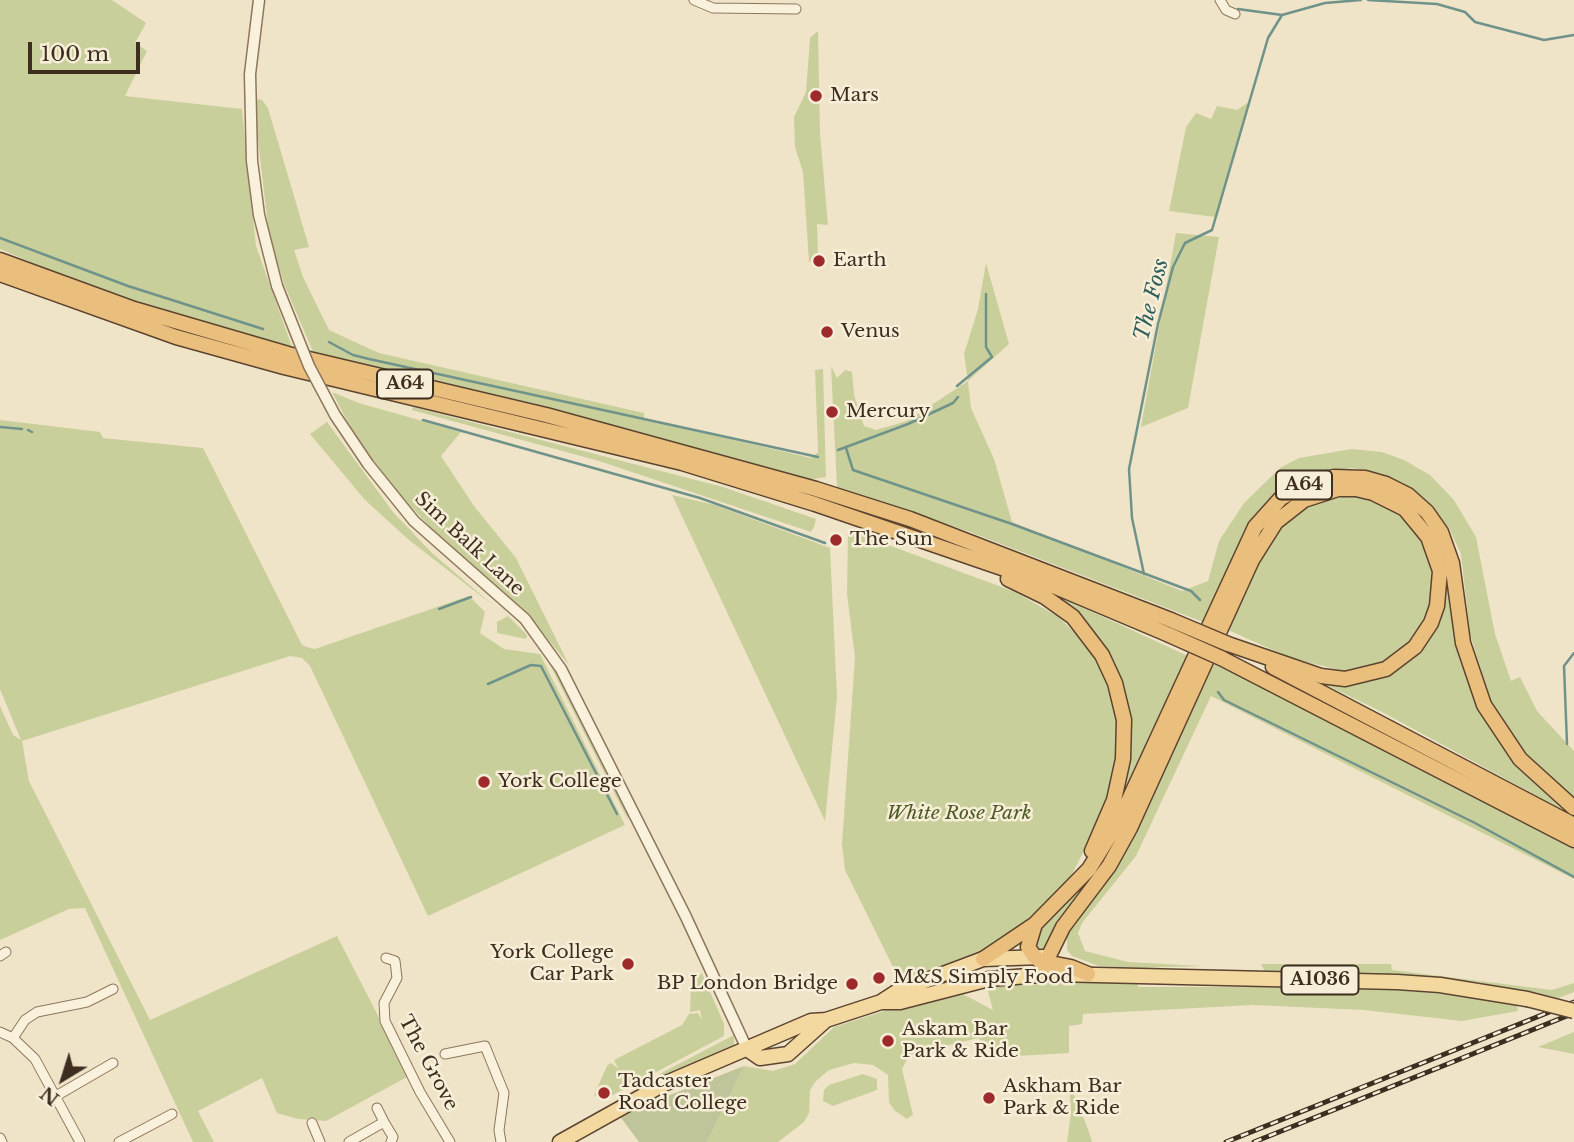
<!DOCTYPE html>
<html>
<head>
<meta charset="utf-8">
<style>
  body { margin:0 }
  #map { position:relative; width:1574px; height:1142px; overflow:hidden; background:#f0e4c8; font-family:"Libre Baskerville",serif }
  canvas { display:block }
  .north { position:absolute; left:28px; top:1044px; width:70px; height:70px; -webkit-text-stroke:5px #f7eed8; paint-order:stroke; rotate:218deg; font-size:19px; font-weight:700; line-height:28px; text-align:center; color:#3d2e20 }
  .north::after { content:''; display:block; margin:auto; width:24px; height:32px; background:#3d2e20; clip-path:polygon(50% 0,100% 100%,50% 72%,0 100%) }
  .scale { position:absolute; left:28px; top:42px; width:112px; height:32px; box-sizing:border-box; border:4px solid #3d2e20; border-top:0; padding-left:9px; font-size:21px; line-height:24px; white-space:nowrap; color:#3d2e20; -webkit-text-stroke:5px #f7eed8; paint-order:stroke }
</style>
</head>
<body>
<div id="map">
<canvas width="1574" height="1142"></canvas>
<div class="north">N</div>
<div class="scale">100 m</div>
</div>
<script>
const c = document.querySelector('canvas').getContext('2d');
c.lineJoin = 'round';
function paint(path, color) {
  c.fillStyle = color;
  c.fill(path, 'evenodd');
}
function shape(rows) {
  const path = new Path2D();
  for (const r of rows) {
    path.moveTo(r[0], r[1]);
    for (let i = 2; i < r.length; i += 2) path.lineTo(r[i], r[i + 1]);
  }
  return path;
}
function strokePath(path, color, width, dash) {
  c.strokeStyle = color;
  c.lineWidth = width;
  c.lineCap = dash ? 'butt' : 'round';
  c.setLineDash(dash || []);
  c.stroke(path);
}
function write(font, color, halo, rows, align = 'center') {
  c.font = font + ' "Libre Baskerville",serif';
  c.lineWidth = 5;
  c.setLineDash([]);
  c.textBaseline = 'middle';
  c.strokeStyle = halo;
  c.fillStyle = color;
  for (const [text, x, y, turn = 0] of rows) {
    c.save();
    c.translate(x, y);
    c.rotate((+turn || 0) * Math.PI / 180);
    c.textAlign = isNaN(turn) ? turn : align;
    if (halo) c.strokeText(text, 0, 0);
    c.fillText(text, 0, 0);
    c.restore();
  }
}
paint(shape([
  [0,0,112,0,146,23,135,43,147,51,125,96,242,109,256,246,292,347,194,321,70,279,0,249],
  [818,31,820,133,828,225,817,224,818,253,815,261,809,262,803,172,795,147,794,117,806,92,810,38],
  [258,99,262,100,268,108,309,247,294,250,303,277,329,330,379,353,644,413,644,419,811,458,818,452,815,370,823,369,826,477,807,480,636,431,314,354,284,284,269,234,254,106],
  [1249,102,1215,217,1169,211,1186,127,1196,113,1211,119,1217,106,1237,110],
  [1176,233,1219,237,1188,408,1141,427],
  [986,263,1009,344,968,381,971,408,994,459,1012,522,1182,591,1208,581,1219,541,1244,503,1280,468,1299,458,1352,449,1382,452,1404,460,1430,475,1454,500,1476,537,1495,634,1511,681,1520,677,1537,711,1574,751,1574,800,1532,763,1491,701,1470,634,1461,554,1449,528,1431,505,1405,486,1380,474,1352,468,1320,473,1295,481,1273,498,1203,622,970,532,837,487,831,366,837,378,845,370,852,372,854,395,864,426,876,430,907,421,968,381,964,354,978,309],
  [332,392,359,403,461,432,441,456,474,506,516,558,569,665,532,620,450,548,398,493,355,436],
  [413,407,723,487,816,519,814,527,811,532,599,461,412,410],
  [0,420,100,432,103,438,203,448,302,645,310,648,315,649,469,596,485,612,480,633,504,649,540,654,625,825,428,916,310,666,302,658,290,656,22,741,29,781,150,1020,337,936,409,1076,326,1121,298,1119,277,1113,262,1078,198,1111,214,1142,193,1142,85,908,69,909,0,940,0,706,13,735,21,740,0,689],
  [327,422,393,512,432,553,494,606,409,540,365,500,310,434],
  [672,495,715,505,830,548,837,697,825,821],
  [1352,495,1372,499,1392,508,1412,525,1427,547,1435,574,1435,599,1421,631,1396,657,1375,668,1351,673,1291,658,1228,630,1266,548,1294,512,1312,503],
  [848,530,1015,592,1059,617,1088,647,1108,683,1121,743,1114,783,1098,824,1072,874,1039,913,1006,939,967,960,901,983,845,870,842,844,855,657,847,594],
  [1447,573,1459,651,1523,770,1574,816,1382,712,1314,679,1351,683,1372,680,1398,668,1416,654,1441,617],
  [1032,584,1188,656,1123,803,1118,802,1129,727,1107,657],
  [508,616,527,635,526,639,497,633,497,622],
  [545,655,552,663,627,811,628,820],
  [1211,663,1257,683,1574,847,1574,879,1211,696,1136,856,1082,923,1078,933,1085,951,1128,962,1202,966,1137,968,1099,966,1072,956,1067,950,1067,933],
  [1113,845,1045,953,1037,950,1035,941,1039,929,1076,894],
  [1261,964,1391,964,1392,970,1552,990,1574,983,1574,992,1551,1001,1481,986,1481,982,1266,974],
  [702,973,724,1024,724,1036,613,1095,608,1095,604,1088,599,1091,602,1100,594,1095,607,1066,611,1063,619,1069,614,1061,616,1059,682,1025,689,1014,698,1013,702,1020,700,1010,690,1012,691,984],
  [1052,978,1138,981,1138,987,1356,987,1446,994,1450,991,1516,1001,1518,1011,1462,1021,1364,1010,1253,1005,1083,1014,1082,1024,1069,1026,1069,1053,1000,1057,978,1038,909,1055,902,1069,913,1115,907,1119,894,1110,889,1102,888,1075,873,1065,854,1063,829,1070,815,1082,810,1090,809,1113,804,1122,778,1142,707,1142,744,1066,773,1071,795,1064,834,1027,909,1003,957,991,993,1010,986,984,1031,980,1034,985],
  [1574,1032,1574,1054,1538,1047],
  [734,1035,734,1047,645,1086,644,1083,667,1070],
  [863,1074,877,1079,877,1090,833,1106,823,1101,824,1090,829,1085],
  [1069,1082,1088,1129,1092,1142,1067,1142,1071,1113]
]), '#c9cf9b');
paint(shape([
  [744,1066,707,1142,639,1142,619,1115]
]), '#bfc49a');
strokePath(shape([
  [1368,0,1437,4,1465,12,1475,22,1544,40,1574,35],
  [1238,9,1282,15],
  [0,238,128,286,263,329],
  [329,342,353,355,369,359,818,457],
  [957,386,992,357,986,347,986,294],
  [423,420,700,498,825,543],
  [0,427,22,429],
  [28,430,32,432],
  [846,448,853,470,1012,524,1191,591,1200,600],
  [838,450,908,424,953,403,958,397],
  [1144,574,1132,518,1129,469,1158,324,1173,267,1185,243,1212,230,1268,38,1282,15,1325,3,1361,0],
  [439,609,471,597],
  [488,684,531,665,541,666,617,814],
  [1218,692,1224,700,1475,823,1574,877],
  [1567,744,1564,666,1574,653]
]), '#6f938a', 2.5);
const minor = shape([
  [694,0,713,8,796,9],
  [1220,0,1226,10,1235,14],
  [0,956,6,952],
  [386,958,395,961,397,978,384,1003,385,1021,420,1092,450,1142],
  [0,1032,13,1038,35,1059,80,1142],
  [13,1038,25,1020,37,1012,87,1002,113,989],
  [445,1054,485,1046,504,1093,499,1130,501,1142],
  [56,1096,113,1063],
  [377,1108,384,1122],
  [312,1123,320,1142],
  [0,1138,2,1142],
  [119,1142,172,1114],
  [349,1142,384,1122,393,1137,391,1142]
]);
const tertiary = shape([
  [259,0,250,74,252,161,259,215,277,286],
  [368,464,414,521,525,619,561,669,686,917,747,1049]
]);
const primary = shape([
  [881,1002,900,1002,989,979,1054,974,1397,982,1440,985,1527,999],
  [747,1049,760,1058,788,1054,826,1020],
  [560,1142,664,1084,811,1021,826,1020,881,1002,898,991,983,959,1043,957]
]);
const trunk = shape([
  [0,260,134,309,288,354,546,415,816,489,910,519,1171,620],
  [0,274,176,337,284,367,682,463,815,504,1051,585,1167,634],
  [1008,579,1045,597,1073,617,1102,655,1115,683,1124,720,1123,759,1114,800,1092,851],
  [1221,658,1574,840],
  [1273,667,1574,825],
  [1035,924,1028,947,1034,956,1040,961,1071,967,1088,974],
  [983,959,1035,924,1089,869,1120,819,1255,527,1281,498,1313,481,1334,477,1365,478,1386,484,1408,495,1427,512,1441,532,1452,563,1463,643,1484,705,1520,759,1574,808],
  [1040,974,1063,927,1109,866,1130,828,1252,560,1276,522,1304,500,1338,489,1356,489,1373,493,1405,509,1428,537,1440,571,1437,606,1431,623,1415,647,1386,669,1345,679,1321,676,1228,644]
]);
strokePath(minor, '#8d765c', 11);
strokePath(tertiary, '#8d765c', 13);
strokePath(primary, '#5b4430', 17);
strokePath(trunk, '#5b4430', 17);
strokePath(minor, '#faf1dc', 9);
strokePath(tertiary, '#faf1dc', 10);
strokePath(primary, '#f3d9a0', 14);
strokePath(trunk, '#eabe7c', 14);
const rail = shape([
  [1226,1142,1574,1002],
  [1254,1142,1574,1013]
]);
strokePath(rail, '#3d2e20', 5);
strokePath(rail, '#f7eed8', 2.5, [8]);
const tertiaryBridge = shape([
  [277,286,309,366,335,415,368,464]
]);
const primaryBridge = shape([
  [1527,999,1574,1011]
]);
const trunkBridge = shape([
  [1171,620,1228,644],
  [1167,634,1221,658]
]);
strokePath(tertiaryBridge, '#8d765c', 13, []);
strokePath(primaryBridge, '#5b4430', 17, []);
strokePath(trunkBridge, '#5b4430', 17, []);
strokePath(tertiaryBridge, '#faf1dc', 10);
strokePath(primaryBridge, '#f3d9a0', 14);
strokePath(trunkBridge, '#eabe7c', 14);
for (const [x, y, r, color] of [
  [816,96,7,"#9e2a2b"],
  [819,261,7,"#9e2a2b"],
  [827,332,7,"#9e2a2b"],
  [832,412,7,"#9e2a2b"],
  [836,540,7,"#9e2a2b"],
  [484,782,7,"#9e2a2b"],
  [628,964,7,"#9e2a2b"],
  [879,978,7,"#9e2a2b"],
  [852,984,7,"#9e2a2b"],
  [888,1041,7,"#9e2a2b"],
  [604,1093,7,"#9e2a2b"],
  [989,1098,7,"#9e2a2b"]
]) {
  const dot = new Path2D();
  dot.arc(x, y, r, 0, 2 * Math.PI);
  c.fillStyle = color;
  c.fill(dot);
  strokePath(dot, '#f7eed8', 2.5);
}
for (const [x, y, w] of [
  [405,384,56],
  [1304,485,56],
  [1320,980,77]
]) {
  const box = new Path2D();
  box.roundRect(x - w / 2, y - 14.5, w, 29, 5);
  c.fillStyle = '#f7eed8';
  c.fill(box);
  strokePath(box, '#3d2e20', 2);
}
write('bold 18px', '#3d2e20', null, [
  ["A64",405,384],
  ["A64",1304,485],
  ["A1036",1320,980]
]);
write('19px', '#3d2e20', '#f7eed8', [
  ["Mars",830,96],
  ["Earth",833,261],
  ["Venus",841,332],
  ["Mercury",846,412],
  ["The Sun",850,540],
  ["York College",498,782],
  ["York College",614,953,"right"],
  ["Car Park",614,975,"right"],
  ["M&S Simply Food",893,978],
  ["BP London Bridge",838,984,"right"],
  ["Askam Bar",902,1030],
  ["Park & Ride",902,1052],
  ["Tadcaster",618,1082],
  ["Road College",618,1104],
  ["Askham Bar",1003,1087],
  ["Park & Ride",1003,1109]
], 'left');
write('19px', '#3d2e20', '#f7eed8', [
  ["Sim Balk Lane",469,544,43],
  ["The Grove",428,1063,62]
]);
write('italic 19px', '#4d5a26', '#f7eed8', [
  ["White Rose Park",959,814]
]);
write('italic 21px', '#2f5d5a', '#f7eed8', [
  ["The Foss",1152,300,-76]
]);
</script>
</body>
</html>
